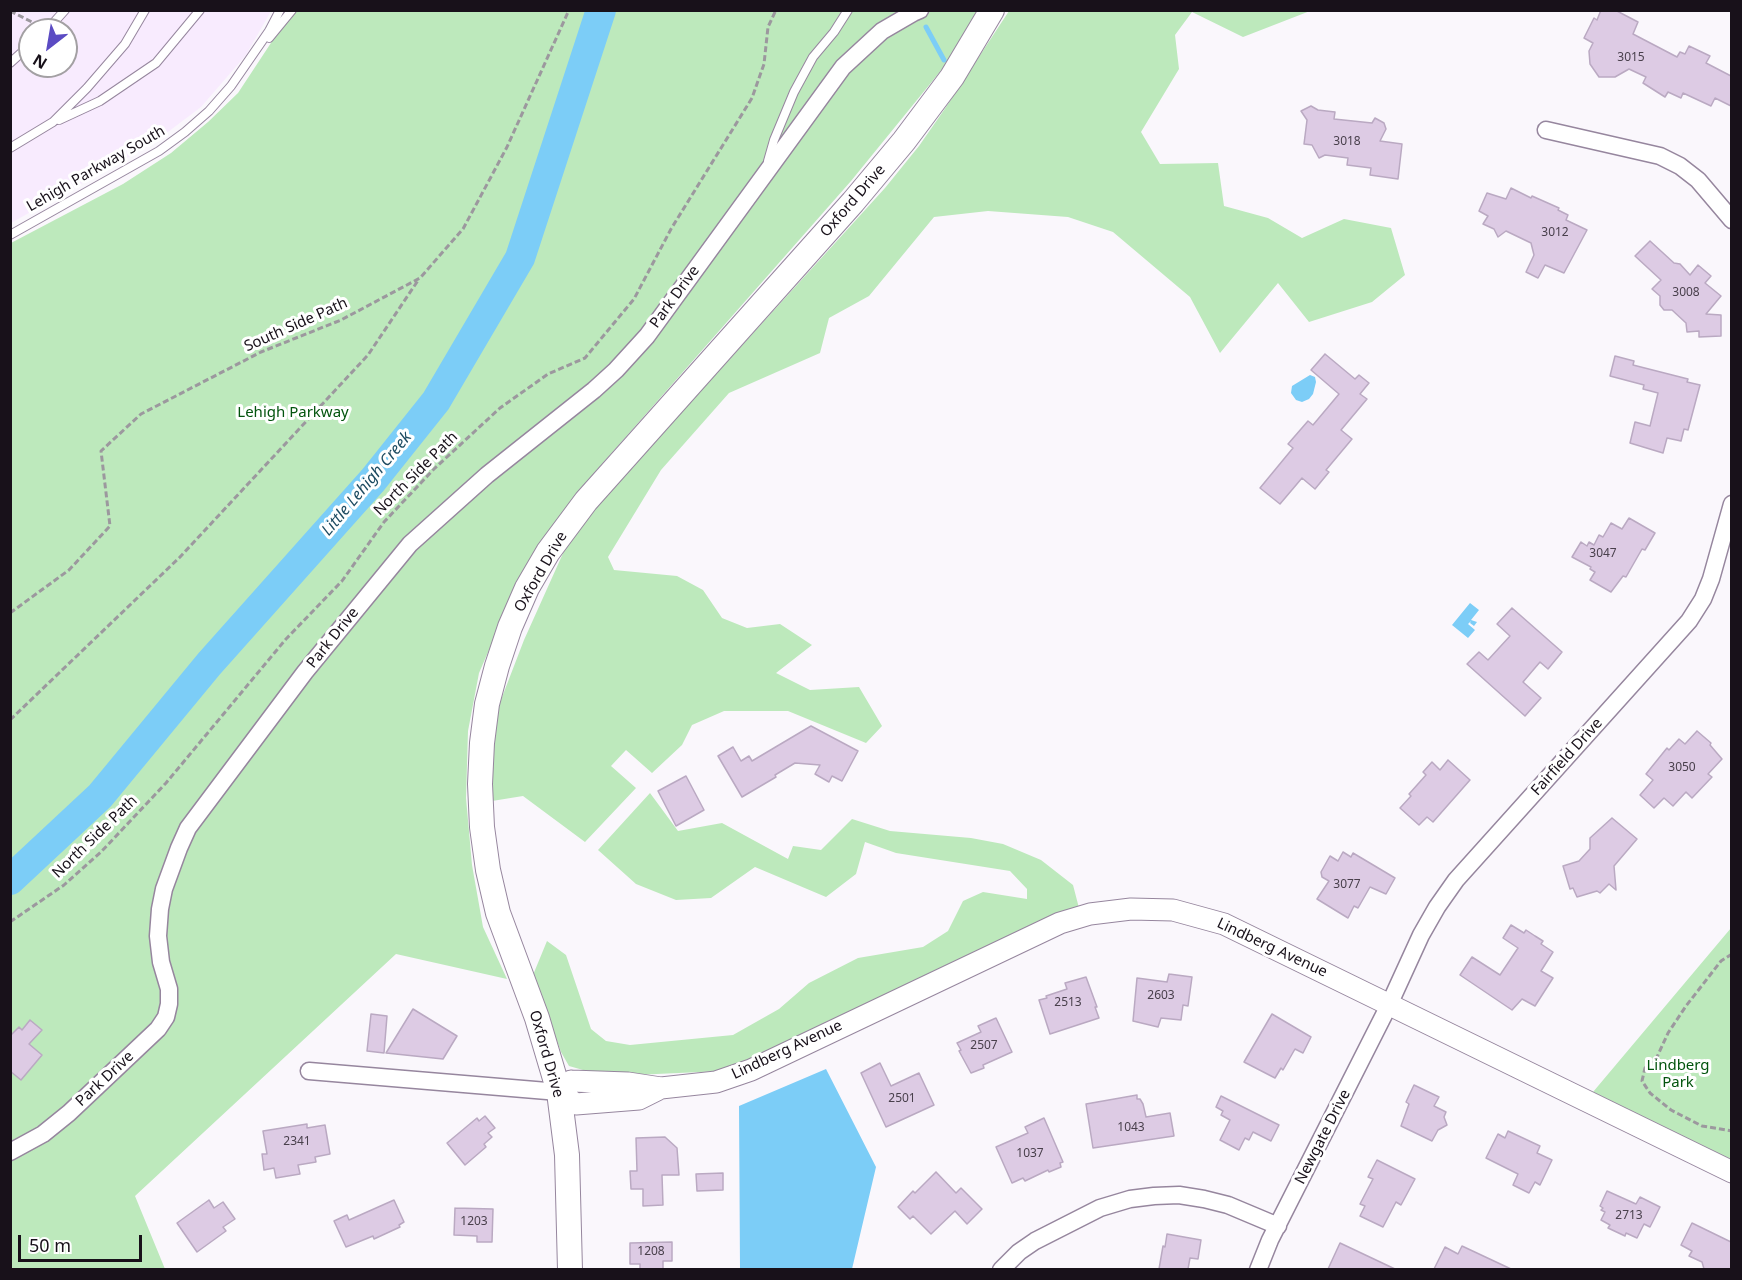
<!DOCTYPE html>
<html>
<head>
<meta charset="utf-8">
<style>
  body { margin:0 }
  #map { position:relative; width:1742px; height:1280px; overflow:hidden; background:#faf7fc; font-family:"Noto Sans",sans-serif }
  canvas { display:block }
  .frame { position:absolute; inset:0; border:12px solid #18111a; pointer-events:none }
  .north { position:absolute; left:18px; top:18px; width:60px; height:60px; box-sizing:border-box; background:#fff; border:2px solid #a3a0a3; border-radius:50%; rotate:211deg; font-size:16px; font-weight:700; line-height:24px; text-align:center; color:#18111a }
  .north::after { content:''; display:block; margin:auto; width:21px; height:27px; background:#5b4bc3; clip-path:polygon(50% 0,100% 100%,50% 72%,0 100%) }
  .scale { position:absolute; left:18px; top:1235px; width:124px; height:27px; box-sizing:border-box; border:3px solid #18111a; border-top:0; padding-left:8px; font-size:18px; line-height:21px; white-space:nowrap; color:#18111a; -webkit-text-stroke:4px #fff; paint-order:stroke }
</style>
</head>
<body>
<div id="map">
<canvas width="1742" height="1280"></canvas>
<div class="frame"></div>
<div class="north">N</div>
<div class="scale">50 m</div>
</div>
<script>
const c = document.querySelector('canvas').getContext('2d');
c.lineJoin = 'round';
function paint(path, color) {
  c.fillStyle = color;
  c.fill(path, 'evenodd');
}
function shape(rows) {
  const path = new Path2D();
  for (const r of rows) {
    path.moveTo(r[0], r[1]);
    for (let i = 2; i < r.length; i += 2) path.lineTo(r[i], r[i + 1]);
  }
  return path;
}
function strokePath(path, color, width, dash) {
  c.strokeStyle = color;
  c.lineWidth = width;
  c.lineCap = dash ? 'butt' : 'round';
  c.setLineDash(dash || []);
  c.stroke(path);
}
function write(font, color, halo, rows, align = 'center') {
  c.font = font + ' "Noto Sans",sans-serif';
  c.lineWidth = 6;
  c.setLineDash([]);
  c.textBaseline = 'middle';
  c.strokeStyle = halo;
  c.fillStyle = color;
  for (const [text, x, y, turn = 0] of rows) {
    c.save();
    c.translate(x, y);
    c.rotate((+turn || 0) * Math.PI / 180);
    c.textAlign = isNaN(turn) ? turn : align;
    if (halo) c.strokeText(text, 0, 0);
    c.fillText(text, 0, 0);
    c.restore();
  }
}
paint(shape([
  [11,11,271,11,246,55,201,107,152,144,11,223],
  [30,30,66,30,66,66,30,66]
]), '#f8ebfe');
paint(shape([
  [292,11,981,11,952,57,851,181,602,464,544,545,502,620,479,673,468,731,466,798,472,865,483,927,507,979,396,954,135,1196,165,1269,11,1270,11,243,123,184,171,153,208,122,238,93],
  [1009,11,1310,11,1243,37,1192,12,1175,35,1179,69,1141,132,1160,164,1218,163,1224,206,1268,218,1302,238,1344,219,1391,228,1405,275,1372,302,1309,322,1278,283,1220,353,1190,297,1113,232,1068,217,988,211,934,217,869,296,829,318,820,353,729,393,661,470,608,557,614,570,677,576,703,590,722,618,747,628,780,624,812,645,776,673,810,690,859,687,882,726,866,743,788,711,724,711,692,725,682,745,652,773,626,750,611,766,636,788,585,842,523,796,492,801,493,754,499,705,524,640,569,540,606,495,885,188,919,146,944,110],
  [650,793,678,831,722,823,788,859,793,846,821,850,852,819,890,831,971,838,1003,844,1041,860,1073,885,1079,908,985,947,764,1054,723,1071,634,1075,597,1074,569,1066,561,1052,533,975,547,941,566,955,591,1029,606,1041,630,1045,733,1035,779,1009,809,983,858,958,923,947,948,931,963,901,983,892,1027,899,1027,889,1010,871,896,853,865,842,856,874,826,897,755,867,711,898,676,900,636,884,598,850],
  [1731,928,1731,1161,1593,1092]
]), '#bde9bc');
paint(shape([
  [1310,375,1315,377,1316,382,1313,394,1309,399,1302,402,1296,400,1291,393,1292,386],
  [1470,603,1479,610,1471,620,1477,622,1474,626,1470,623,1471,621,1468,624,1475,630,1468,638,1452,625],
  [826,1069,876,1167,852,1269,740,1269,739,1106]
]), '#7ccdf7');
strokePath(shape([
  [926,27,944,60]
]), '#7ccdf7', 5);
strokePath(shape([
  [10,880,100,796,209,664,373,480,436,401,520,258,601,10]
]), '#7ccdf7', 30);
const building = shape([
  [1601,10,1615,10,1638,22,1633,34,1677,57,1680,52,1685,54,1689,46,1710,56,1706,63,1731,76,1731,106,1715,98,1711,106,1683,93,1681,98,1668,92,1665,97,1643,83,1646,77,1629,69,1615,77,1599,77,1590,64,1589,51,1593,43,1584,38,1594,18,1597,20,1601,10],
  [1311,106,1318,110,1335,112,1334,119,1372,123,1375,118,1384,123,1386,129,1380,141,1402,144,1398,179,1370,175,1371,168,1347,165,1348,158,1325,155,1319,158,1312,145,1304,144,1307,120,1301,111,1311,106],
  [1511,188,1531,198,1532,196,1559,208,1558,210,1568,215,1566,220,1587,230,1564,273,1545,265,1538,278,1526,272,1534,255,1531,243,1506,231,1498,237,1494,229,1483,224,1488,216,1479,211,1487,193,1506,199,1511,188],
  [1650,241,1674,263,1680,264,1690,275,1698,265,1711,276,1705,283,1721,296,1706,314,1721,315,1721,336,1699,337,1699,331,1687,332,1686,323,1672,310,1664,310,1660,305,1660,296,1652,289,1661,280,1635,256,1650,241],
  [1325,354,1355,379,1359,375,1369,383,1360,394,1367,399,1341,430,1352,439,1326,470,1329,472,1315,489,1302,478,1280,504,1260,488,1293,448,1288,444,1308,421,1313,425,1339,394,1311,370,1325,354],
  [1615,356,1634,361,1633,365,1688,379,1687,382,1700,385,1688,430,1684,429,1681,441,1667,438,1663,453,1630,443,1635,422,1650,426,1658,393,1643,389,1644,385,1610,376,1615,356],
  [1629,518,1655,533,1645,550,1642,549,1626,577,1623,576,1611,592,1590,580,1595,572,1590,569,1591,567,1572,557,1581,542,1587,546,1589,542,1594,545,1599,535,1603,537,1611,523,1622,529,1629,518],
  [1512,608,1562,652,1548,669,1540,662,1523,682,1541,698,1525,716,1467,664,1479,652,1488,660,1510,636,1497,624,1512,608],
  [811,726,858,751,842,781,832,776,829,782,815,774,820,765,795,763,775,775,776,777,742,797,718,756,733,747,741,761,749,756,752,761,811,726],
  [1697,731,1711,743,1710,745,1722,759,1708,774,1712,777,1692,798,1686,792,1673,806,1664,798,1654,808,1640,795,1653,780,1646,774,1667,748,1669,750,1679,739,1685,744,1697,731],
  [1448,760,1470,780,1433,822,1427,817,1419,825,1400,808,1411,796,1409,794,1426,775,1423,772,1432,762,1440,770,1448,760],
  [686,776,704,810,676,826,658,791,686,776],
  [1612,818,1637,839,1614,866,1616,890,1609,884,1600,893,1597,891,1577,897,1573,888,1570,889,1563,866,1579,861,1590,849,1590,838,1612,818],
  [1343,852,1351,857,1353,853,1395,878,1386,894,1370,887,1358,908,1354,906,1348,918,1317,899,1329,881,1322,877,1321,872,1330,856,1338,861,1343,852],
  [1511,925,1524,933,1526,930,1535,936,1543,941,1541,944,1553,952,1541,971,1553,978,1535,1006,1522,999,1512,1010,1460,975,1472,957,1500,975,1518,948,1503,938,1511,925],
  [1169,974,1192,977,1188,1006,1183,1005,1181,1020,1161,1018,1158,1027,1133,1021,1137,978,1167,982,1169,974],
  [1086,977,1097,1007,1095,1007,1099,1018,1050,1034,1039,1000,1047,998,1046,996,1067,989,1065,983,1086,977],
  [413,1009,457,1036,443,1059,386,1053,413,1009],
  [371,1014,387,1016,384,1053,367,1051,371,1014],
  [1272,1014,1311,1037,1303,1053,1295,1049,1283,1070,1281,1068,1275,1078,1244,1062,1272,1014],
  [996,1018,1012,1052,983,1065,984,1068,971,1073,959,1051,961,1050,957,1043,981,1032,978,1026,996,1018],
  [30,1020,42,1030,29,1044,42,1055,21,1080,10,1071,10,1036,19,1027,22,1030,30,1020],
  [880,1063,891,1086,919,1073,934,1105,886,1127,861,1073,880,1063],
  [1414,1085,1439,1097,1434,1106,1446,1112,1444,1117,1447,1125,1438,1130,1432,1141,1401,1126,1409,1104,1406,1102,1414,1085],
  [1137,1095,1137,1099,1140,1099,1143,1104,1146,1117,1170,1113,1174,1136,1093,1148,1086,1104,1137,1095],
  [1221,1096,1279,1125,1271,1141,1253,1132,1249,1140,1245,1138,1239,1150,1220,1140,1230,1120,1221,1115,1223,1111,1216,1107,1221,1096],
  [485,1116,495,1128,488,1133,492,1137,484,1144,486,1147,465,1165,447,1143,477,1118,479,1121,485,1116],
  [1044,1118,1063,1162,1060,1163,1061,1167,1049,1172,1048,1170,1025,1181,1023,1178,1012,1183,996,1147,1028,1133,1025,1127,1044,1118],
  [307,1124,307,1128,325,1125,330,1154,315,1157,316,1162,298,1165,300,1174,276,1178,274,1168,264,1170,262,1154,267,1154,263,1131,307,1124],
  [1508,1131,1540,1146,1537,1153,1552,1160,1540,1185,1535,1182,1529,1193,1513,1185,1518,1174,1486,1158,1498,1134,1505,1138,1508,1131],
  [665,1137,677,1148,679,1175,662,1175,663,1205,643,1206,643,1189,631,1189,630,1171,637,1171,636,1138,665,1137],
  [1377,1160,1415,1179,1401,1205,1396,1202,1383,1227,1360,1216,1365,1206,1360,1204,1373,1179,1368,1177,1377,1160],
  [936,1172,956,1193,961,1188,982,1209,967,1224,955,1211,931,1234,913,1216,910,1219,898,1207,913,1191,915,1193,936,1172],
  [723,1173,723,1190,697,1191,696,1174,723,1173],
  [1607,1191,1636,1204,1640,1197,1660,1207,1650,1227,1644,1224,1637,1238,1626,1233,1625,1236,1608,1228,1610,1225,1601,1220,1605,1212,1601,1210,1603,1208,1600,1206,1607,1191],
  [209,1200,214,1208,223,1202,235,1219,223,1227,226,1231,197,1252,177,1223,209,1200],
  [394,1200,404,1222,399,1225,400,1227,374,1239,373,1236,346,1247,334,1221,347,1215,349,1220,394,1200],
  [455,1208,493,1209,492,1242,477,1242,477,1236,454,1235,455,1208],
  [1692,1223,1731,1242,1731,1269,1704,1269,1702,1262,1689,1256,1692,1251,1681,1245,1692,1223],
  [1167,1234,1201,1240,1198,1259,1190,1258,1188,1269,1159,1269,1163,1246,1165,1247,1167,1234],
  [672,1242,672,1261,663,1261,663,1269,640,1269,640,1264,630,1264,630,1243,672,1242],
  [1340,1243,1395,1269,1328,1269,1340,1243],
  [1462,1246,1511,1269,1434,1269,1445,1247,1458,1254,1462,1246]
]);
paint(building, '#ddcbe4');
strokePath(building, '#baa9c2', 1.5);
const service = shape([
  [47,30,65,10],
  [269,38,292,10],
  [10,63,30,45],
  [59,120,100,101,156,63,200,10],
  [10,148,53,122,87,88,125,44,145,10],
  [768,161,774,140,794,92,813,57,834,32,848,10],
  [10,235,159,151,185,132,209,111,231,86,269,31,280,10]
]);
const minor = shape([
  [1546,130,1660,156,1680,166,1698,180,1732,220],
  [309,1071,559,1092],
  [10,1152,43,1134,69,1113,158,1029,166,1017,169,1004,169,989,161,962,158,936,160,909,164,889,179,848,188,828,305,672,410,544,487,475,594,390,616,370,647,336,843,67,882,31,913,13,920,10],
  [1001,1270,1019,1252,1035,1241,1100,1208,1130,1199,1154,1196,1179,1195,1204,1199,1228,1205,1278,1226],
  [1258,1270,1270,1240,1389,1005,1421,935,1437,907,1456,880,1689,621,1703,599,1711,579,1732,504]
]);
const tertiary = shape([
  [571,1081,628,1083,661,1088,639,1099,576,1104,559,1092,571,1081],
  [661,1088,716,1082,751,1070,1060,923,1090,914,1131,909,1173,910,1224,924,1732,1172]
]);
const secondary = shape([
  [570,1270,567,1155,559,1092,537,1018,498,913,488,870,482,827,480,784,482,743,487,704,497,666,510,627,527,588,548,552,586,501,853,202,904,141,952,77,992,10]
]);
strokePath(service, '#96869e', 10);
strokePath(minor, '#96869e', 19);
strokePath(tertiary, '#96869e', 23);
strokePath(secondary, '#96869e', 26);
strokePath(shape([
  [10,11,38,25],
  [10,613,69,570,110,526,101,451,141,414,261,352,341,320,420,278,463,229,507,147,569,10],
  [10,720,180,557,368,355,419,279],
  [10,922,64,885,101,852,166,783,286,639,342,581,384,522,434,469,500,408,548,374,585,358,634,299,671,229,752,98,764,64,768,27,776,10],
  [1732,954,1721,961,1686,1006,1668,1033,1657,1057,1645,1068,1642,1081,1650,1093,1671,1110,1702,1126,1732,1131]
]), '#9c989e', 3, [6, 3]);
strokePath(service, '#fff', 8);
strokePath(minor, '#fff', 16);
strokePath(tertiary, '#fff', 21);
strokePath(secondary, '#fff', 24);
write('12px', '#49404c', null, [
  ["3015",1631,58],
  ["3018",1347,142],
  ["3012",1555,233],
  ["3008",1686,293],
  ["3047",1603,554],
  ["3050",1682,768],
  ["3077",1347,885],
  ["2603",1161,996],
  ["2513",1068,1003],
  ["2507",984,1046],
  ["2501",902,1099],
  ["1043",1131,1128],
  ["2341",297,1142],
  ["1037",1030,1154],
  ["2713",1629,1216],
  ["1203",474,1222],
  ["1208",651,1252]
]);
write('15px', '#18111a', '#fff', [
  ["Lehigh Parkway South",96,169,-30],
  ["Oxford Drive",853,201,-49],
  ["Park Drive",675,297,-54],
  ["South Side Path",296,325,-24],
  ["North Side Path",416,474,-45],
  ["Oxford Drive",541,572,-60],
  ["Park Drive",333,638,-51],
  ["Fairfield Drive",1567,757,-48],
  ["North Side Path",95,837,-44],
  ["Lindberg Avenue",1272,948,25],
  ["Lindberg Avenue",787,1050,-25],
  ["Oxford Drive",546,1054,74],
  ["Park Drive",105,1079,-43],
  ["Newgate Drive",1323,1137,-63]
]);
write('15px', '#03540e', '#fff', [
  ["Lehigh Parkway",293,413],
  ["Lindberg",1678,1066],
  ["Park",1678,1083]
]);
write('italic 16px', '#1d4b61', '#fff', [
  ["Little Lehigh Creek",367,484,-50]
]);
</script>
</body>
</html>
